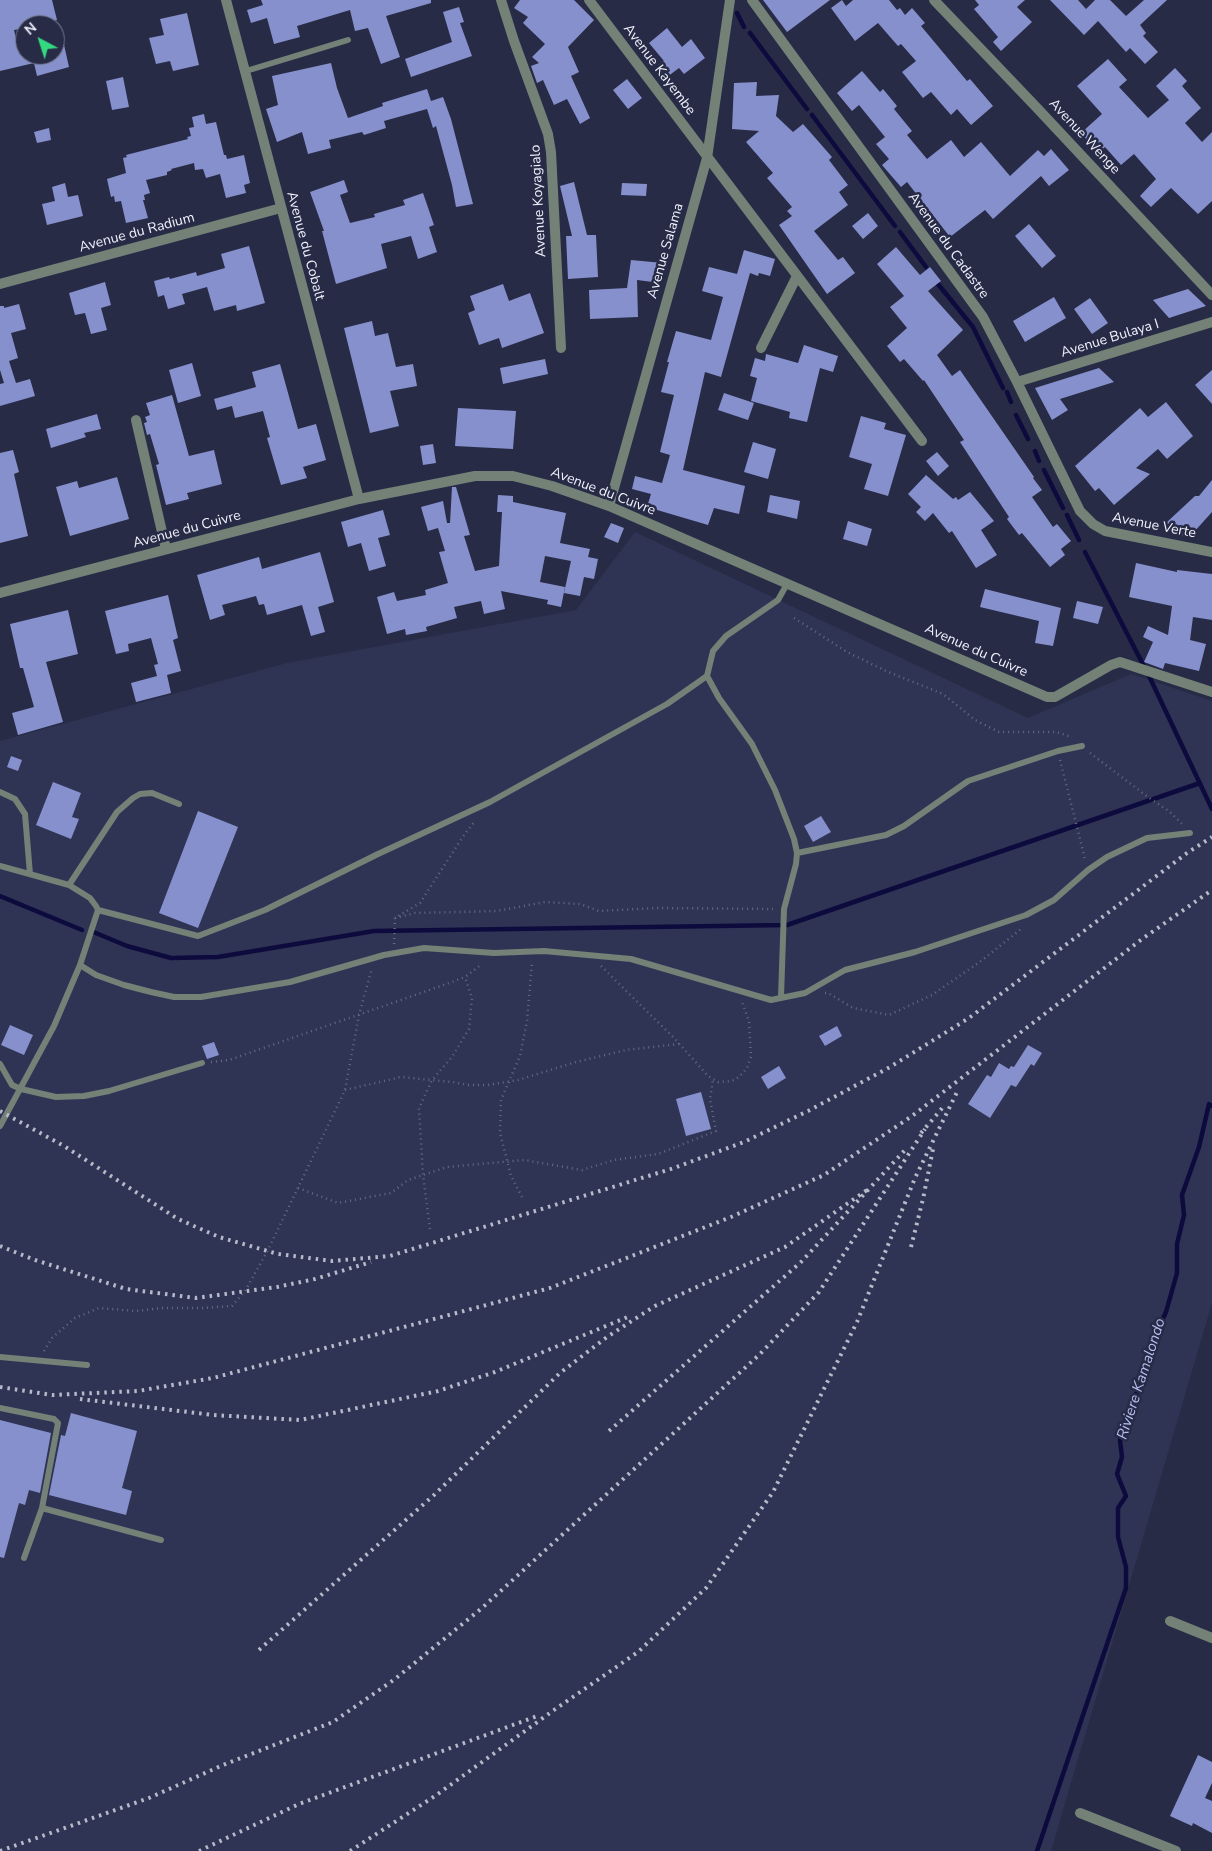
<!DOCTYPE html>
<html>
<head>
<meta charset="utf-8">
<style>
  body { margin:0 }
  #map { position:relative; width:1212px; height:1851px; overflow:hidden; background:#272b46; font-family:"Nunito Sans",sans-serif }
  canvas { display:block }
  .north { position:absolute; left:15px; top:15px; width:50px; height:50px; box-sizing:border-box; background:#272b46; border:1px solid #777a8f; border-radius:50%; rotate:320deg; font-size:14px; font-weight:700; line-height:20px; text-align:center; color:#eff1fc }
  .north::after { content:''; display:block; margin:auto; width:18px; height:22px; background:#34d881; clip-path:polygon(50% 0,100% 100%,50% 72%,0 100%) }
</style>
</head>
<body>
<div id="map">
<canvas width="1212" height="1851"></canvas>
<div class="north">N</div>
</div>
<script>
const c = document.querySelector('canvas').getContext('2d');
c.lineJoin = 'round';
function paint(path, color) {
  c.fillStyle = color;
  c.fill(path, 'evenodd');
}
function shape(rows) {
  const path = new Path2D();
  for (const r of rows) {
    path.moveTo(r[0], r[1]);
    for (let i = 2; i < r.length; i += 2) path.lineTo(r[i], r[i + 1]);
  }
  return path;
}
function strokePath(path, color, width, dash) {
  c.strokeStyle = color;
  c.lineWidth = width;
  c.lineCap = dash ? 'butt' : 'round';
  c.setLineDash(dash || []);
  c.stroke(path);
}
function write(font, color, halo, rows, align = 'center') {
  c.font = font + ' "Nunito Sans",sans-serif';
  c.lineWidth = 5;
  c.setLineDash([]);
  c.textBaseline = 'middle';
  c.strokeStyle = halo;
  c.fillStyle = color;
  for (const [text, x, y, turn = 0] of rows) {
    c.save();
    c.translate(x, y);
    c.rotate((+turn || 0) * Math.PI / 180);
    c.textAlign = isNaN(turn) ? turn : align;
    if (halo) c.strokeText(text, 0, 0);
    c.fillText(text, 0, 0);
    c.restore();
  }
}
paint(shape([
  [635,532,1028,718,1131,674,1212,701,1212,1303,1051,1851,0,1851,0,741,287,663,576,610]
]), '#2f3454');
strokePath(shape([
  [737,13,744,27],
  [750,33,807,109],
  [812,115,895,226],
  [900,232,926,267],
  [938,284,973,327,1003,388],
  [1007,392,1011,402],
  [1016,415,1028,439],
  [1035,451,1039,461],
  [1044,470,1063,508],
  [1067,515,1079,540],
  [1085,552,1150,678,1212,809],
  [0,896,82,930],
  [91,931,127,946,171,958,218,957,374,931,787,925,1200,783],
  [1037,1851,1126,1588,1126,1567,1118,1537,1118,1508,1126,1496,1117,1474,1122,1457,1120,1440,1131,1405,1143,1379,1152,1342,1166,1312,1177,1273,1177,1244,1184,1215,1182,1195,1199,1147,1209,1104,1212,1106]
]), '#0d0b3d', 4.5);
paint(shape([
  [0,0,52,0,57,20,37,25,25,25,25,28,14,30,20,55,55,55,55,28,60,27,69,67,37,76,34,63,0,71],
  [261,0,431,0,431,3,386,16,400,57,381,64,368,28,355,31,350,10,297,26,300,37,274,44,267,18,251,23,247,10,263,5],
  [520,0,574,0,594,20,568,47,579,72,571,76,590,118,580,124,567,99,554,105,543,80,537,83,531,66,539,63,532,57,545,44,523,23,528,17,514,8],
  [763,0,830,0,787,32],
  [842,0,846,6,853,0,889,0,897,10,900,8,905,15,912,8,925,23,921,26,967,81,970,79,993,106,971,125,957,109,951,115,931,92,923,98,902,72,916,61,901,44,898,46,878,23,855,41,831,8],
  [975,0,1025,0,1017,7,1032,22,1001,51,993,42,998,37,974,9,979,5],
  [1050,0,1078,0,1086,9,1095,0,1110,0,1126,16,1144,0,1167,0,1140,25,1146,33,1143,36,1158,52,1145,64,1130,48,1126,52,1098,21,1084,35],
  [459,7,464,22,460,23,472,56,411,77,405,59,452,42,443,12],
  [187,13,199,65,173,71,170,61,156,64,149,38,164,35,160,19],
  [667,28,682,47,691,39,705,58,684,74,679,68,667,77,658,65,664,61,649,43],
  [1108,59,1127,80,1119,87,1148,118,1169,100,1156,86,1175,68,1187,81,1182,86,1201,108,1185,123,1202,142,1212,132,1212,201,1198,214,1171,188,1151,207,1140,196,1156,179,1134,154,1121,165,1105,147,1098,153,1081,133,1102,114,1077,86],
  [331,63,337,88,348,118,383,106,382,103,427,89,431,101,443,97,451,119,473,204,456,207,452,185,436,126,433,128,427,109,384,121,386,128,364,135,362,132,329,140,331,148,308,154,302,132,277,142,266,109,278,105,272,76],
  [862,71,880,92,883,89,897,106,894,109,912,131,907,135,927,159,951,140,964,157,981,142,1010,176,1038,150,1044,156,1051,149,1069,170,1049,186,1041,176,993,219,985,210,950,237,907,182,901,187,882,165,889,159,876,144,885,137,859,105,852,111,837,93],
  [123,77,129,107,112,110,106,81],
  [627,79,642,98,628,109,613,90],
  [757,82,756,96,779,95,776,116,793,132,803,124,832,157,829,160,848,185,839,192,848,205,814,231,838,260,843,257,855,273,827,294,779,225,792,216,787,211,792,207,767,178,773,173,746,142,759,131,732,129,734,83],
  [204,114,206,124,216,122,224,155,226,155,227,159,244,155,250,183,244,185,246,193,226,198,220,174,206,178,203,169,195,170,194,163,171,169,172,170,167,172,167,175,146,180,150,193,144,195,145,200,143,200,148,218,126,223,121,201,115,202,114,196,111,197,107,179,126,173,123,158,127,157,126,155,188,139,187,137,191,136,189,128,194,127,192,117],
  [49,128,51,140,37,143,34,132],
  [344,180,348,192,340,195,350,223,375,217,374,214,405,205,403,200,423,193,434,225,429,227,437,252,418,259,411,236,381,244,387,268,336,284,322,231,324,231,310,192],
  [574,182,587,235,596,235,598,277,568,279,566,236,572,236,560,186],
  [65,183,68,197,78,195,83,216,47,225,42,204,55,201,52,187],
  [622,183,647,184,646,196,621,195],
  [868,213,878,226,863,239,852,226],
  [1029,224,1056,256,1042,268,1015,236],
  [249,246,265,303,237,311,236,305,214,311,207,287,182,294,185,304,168,309,164,295,158,297,154,281,169,277,170,279,196,272,197,276,225,268,221,254],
  [896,247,920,275,930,267,941,281,928,291,963,330,937,355,952,376,960,370,1034,477,1033,478,1042,490,1032,497,1053,527,1057,524,1071,541,1061,549,1065,555,1050,567,1022,533,1019,535,1007,519,1009,517,960,442,964,440,924,380,923,381,904,359,900,362,887,346,907,328,890,307,904,296,877,264],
  [744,250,775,259,770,276,759,273,758,276,750,273,721,377,705,372,683,470,745,486,739,514,714,508,708,525,647,507,651,494,632,489,635,476,662,483,670,455,660,452,674,395,661,392,669,362,667,362,676,331,711,340,723,297,702,291,709,267,737,274],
  [631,260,663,263,661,283,637,280,638,317,590,319,589,290,627,288],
  [105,282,111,305,101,308,107,330,91,334,85,313,75,315,69,293],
  [503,284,509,301,530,293,544,333,502,348,499,338,479,345,468,313,475,310,470,296],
  [1188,289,1206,306,1169,318,1153,300],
  [1054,297,1066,318,1025,342,1013,321],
  [1090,298,1108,323,1092,334,1074,309],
  [19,304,26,329,11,333,18,358,9,361,16,383,30,379,35,396,0,406,0,384,4,383,0,370,0,306,4,306,4,308],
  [372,321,375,336,388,333,396,367,413,364,417,386,390,391,399,426,370,433,344,328],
  [804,345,838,356,833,372,820,368,807,422,789,418,790,412,751,401,757,378,750,376,755,358,765,361,766,354,798,363],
  [545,359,548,374,503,384,500,368],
  [192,363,201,396,178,403,169,370],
  [280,364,298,429,316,424,326,460,303,467,307,478,281,485,267,438,270,437,263,411,235,418,232,406,217,410,214,399,256,387,252,372],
  [1099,368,1114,382,1060,399,1068,410,1052,420,1035,388],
  [1212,370,1212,404,1195,385],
  [724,393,754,403,748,420,718,410],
  [172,395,189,456,214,450,222,484,187,493,189,499,166,505,156,465,159,464,150,434,147,435,144,423,147,422,145,417,150,415,146,403],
  [1166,402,1193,436,1167,459,1158,449,1136,468,1150,474,1114,505,1099,488,1095,491,1075,466,1140,408,1148,417],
  [458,408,516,411,513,449,455,446],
  [97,414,101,429,84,433,86,437,51,448,46,429],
  [861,416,886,423,884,429,906,435,888,496,864,489,872,464,849,457],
  [753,442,776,449,768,479,744,472],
  [433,444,436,463,423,465,420,446],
  [13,450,19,472,14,474,28,536,0,543,0,453],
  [937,452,949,466,938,476,926,461],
  [926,475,953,499,956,497,958,500,970,492,994,521,981,530,997,555,976,568,952,531,949,533,933,513,925,521,916,512,921,507,908,494],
  [117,477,129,519,70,536,56,487,77,481,79,488],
  [1212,480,1212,512,1194,532,1191,529,1183,536,1180,533,1178,535,1166,523,1195,496,1199,496],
  [452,487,456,487,470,535,464,536,475,571,499,566,502,512,497,512,498,495,513,496,513,502,566,513,560,543,590,549,588,557,598,559,594,579,584,577,580,596,564,593,571,561,545,556,540,582,565,587,561,607,547,604,548,600,501,591,505,609,484,614,481,601,454,607,457,618,426,627,427,631,406,635,405,629,387,634,377,597,394,592,397,601,426,595,425,590,448,583,439,552,445,551,438,528,428,531,421,507,443,501,447,523,450,523],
  [770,495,800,501,797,519,767,512],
  [383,510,390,535,378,538,386,566,369,571,361,543,348,547,341,522],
  [848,521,872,529,867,546,843,539],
  [611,523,624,528,618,543,604,537],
  [320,552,334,602,318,607,325,632,311,636,302,605,267,615,264,604,259,605,256,596,222,605,225,615,210,620,197,575,259,557,262,569],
  [1136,563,1177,572,1177,570,1212,574,1212,620,1193,617,1190,640,1206,644,1199,671,1165,663,1163,669,1144,662,1153,642,1143,637,1148,626,1168,635,1172,606,1129,597],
  [985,589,1061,608,1053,646,1035,643,1039,621,980,607],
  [168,595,178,638,173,640,181,671,167,675,171,693,136,702,131,683,157,676,154,665,158,664,151,638,128,644,129,651,116,654,105,611],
  [1077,601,1103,607,1098,624,1073,618],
  [68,610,78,654,46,662,63,722,18,735,12,713,34,707,23,668,20,668,10,624],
  [11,756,22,760,18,771,7,767],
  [53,782,81,793,72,817,79,819,71,839,36,825],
  [198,811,238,827,198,928,159,913],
  [821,816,831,832,813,842,804,826],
  [10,1025,33,1035,24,1055,1,1045],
  [837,1026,842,1036,825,1046,819,1036],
  [214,1042,219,1055,207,1059,202,1046],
  [1028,1045,1042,1053,1034,1066,1031,1064,1016,1087,1011,1085,990,1118,968,1104,987,1075,991,1077,999,1063,1009,1069,1011,1066,1014,1067],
  [779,1066,786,1078,768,1089,761,1077],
  [701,1092,711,1129,686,1136,676,1099],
  [71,1413,137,1431,122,1488,132,1491,126,1515,49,1495,61,1435,65,1436],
  [0,1420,51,1433,40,1493,29,1490,25,1505,19,1503,4,1558,0,1557],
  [1198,1755,1212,1762,1212,1783,1205,1798,1212,1801,1212,1833,1193,1823,1192,1826,1170,1816]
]), '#8690cd');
strokePath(shape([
  [794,618,847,652,886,671,943,694,975,720,999,732,1057,732,1071,737],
  [1090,753,1148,797,1170,812,1182,824],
  [1060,760,1085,859],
  [395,918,415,913,497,911,545,902,580,904,599,911,657,908,773,909],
  [394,944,395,918,420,903,464,835,475,821],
  [601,966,675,1039,708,1076,718,1082,732,1081,739,1077,747,1068,751,1057,749,1021,742,1002],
  [825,993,828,993,853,1008,889,1015,932,995,981,961,1021,929],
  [211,1062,229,1060,441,986,465,977,482,964],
  [345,1090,401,1077,452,1082,469,1085,488,1085,518,1080,576,1062,626,1050,679,1044],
  [298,1188,338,1203,391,1193,408,1180,447,1167,524,1160,582,1170,614,1160,658,1154,716,1131,710,1099,713,1080],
  [522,1197,511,1176,500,1133,501,1100,520,1056,527,1021,532,962],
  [430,1229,423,1175,419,1108,432,1080,452,1057,469,1029,472,998,465,977],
  [44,1351,52,1338,75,1318,99,1308,136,1311,162,1308,203,1308,232,1306,245,1291,268,1250,345,1090,359,1015,372,968]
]), '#666a80', 2.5, [1, 4]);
strokePath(shape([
  [246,71,348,40],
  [707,676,719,698,752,744,775,790,794,839,797,853,796,864,784,909,781,997],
  [0,792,15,799,25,814,30,874],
  [797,853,886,835,904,826,968,781,1058,751,1082,746],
  [0,866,69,885,90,898,96,906,98,910,80,965,54,1026,0,1126],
  [69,885,117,812,133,798,140,794,152,793,179,804],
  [98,910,198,936,265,910,378,854,490,802,667,704,707,676,713,651,726,636,778,600,787,584],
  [80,965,96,975,124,985,151,992,174,997,201,997,290,982,384,955,424,948,494,953,544,951,631,959,771,1000,805,993,845,970,915,952,1026,915,1054,900,1088,870,1107,857,1147,838,1190,833],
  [0,1064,12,1085,21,1089,56,1097,84,1096,109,1091,202,1063],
  [0,1357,87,1365],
  [0,1408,54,1419,58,1423,42,1508,24,1558],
  [42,1508,161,1540]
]), '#738177', 6);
strokePath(shape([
  [226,0,359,499],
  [501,0,514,41,548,134,551,152,561,348],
  [589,0,922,441],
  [752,0,983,317,1017,382,1080,511,1093,524,1105,531,1212,552],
  [934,0,1038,109,1212,295],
  [0,284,281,208],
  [761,348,797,276],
  [1017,382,1212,322],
  [136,420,166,549],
  [609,506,707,158,730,0],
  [0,593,359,499,475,476,513,476,552,486,609,506,1047,697,1055,697,1111,665,1120,662,1212,692],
  [1170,1621,1212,1638],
  [1080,1813,1176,1851]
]), '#738177', 10);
strokePath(shape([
  [0,1111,64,1146,178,1219,219,1237,278,1254,332,1261,390,1256,674,1168,744,1142,808,1111,890,1067,969,1018,1187,853,1212,837],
  [921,1133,944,1106],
  [0,1246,35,1260,126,1289,196,1298,277,1287,315,1279,371,1262],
  [911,1247,923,1199,933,1149],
  [0,1387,52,1395,138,1391,213,1378,550,1288,731,1217,824,1175,912,1116,1142,939,1212,890],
  [80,1399,213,1415,300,1420,438,1391,495,1372,630,1316],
  [609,1431,801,1262,906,1149],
  [259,1650,434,1495,560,1373,607,1337,655,1306,785,1247,867,1190],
  [0,1851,149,1798,223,1765,333,1722,395,1679,482,1608,759,1355,819,1292,925,1129],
  [199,1851,299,1804,540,1715],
  [350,1851,435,1796,554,1710,638,1652,706,1588,773,1492,857,1322,915,1178,957,1092]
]), '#b7bac9', 4, [2.5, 5]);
write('14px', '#eff1fc', '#272b46', [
  ["Avenue Kayembe",659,70,53],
  ["Avenue Wenge",1084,137,47],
  ["Avenue Koyagialo",539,201,-93],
  ["Avenue du Radium",137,233,-15],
  ["Avenue du Cobalt",305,246,75],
  ["Avenue du Cadastre",948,246,54],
  ["Avenue Salama",666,251,-74],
  ["Avenue Bulaya I",1110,339,-17],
  ["Avenue du Cuivre",603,492,21],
  ["Avenue Verte",1154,526,11],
  ["Avenue du Cuivre",187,530,-15],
  ["Avenue du Cuivre",976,651,24]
]);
write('italic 15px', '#b5bff2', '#272b46', [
  ["Riviere Kamalondo",1142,1379,-72]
]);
</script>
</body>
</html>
